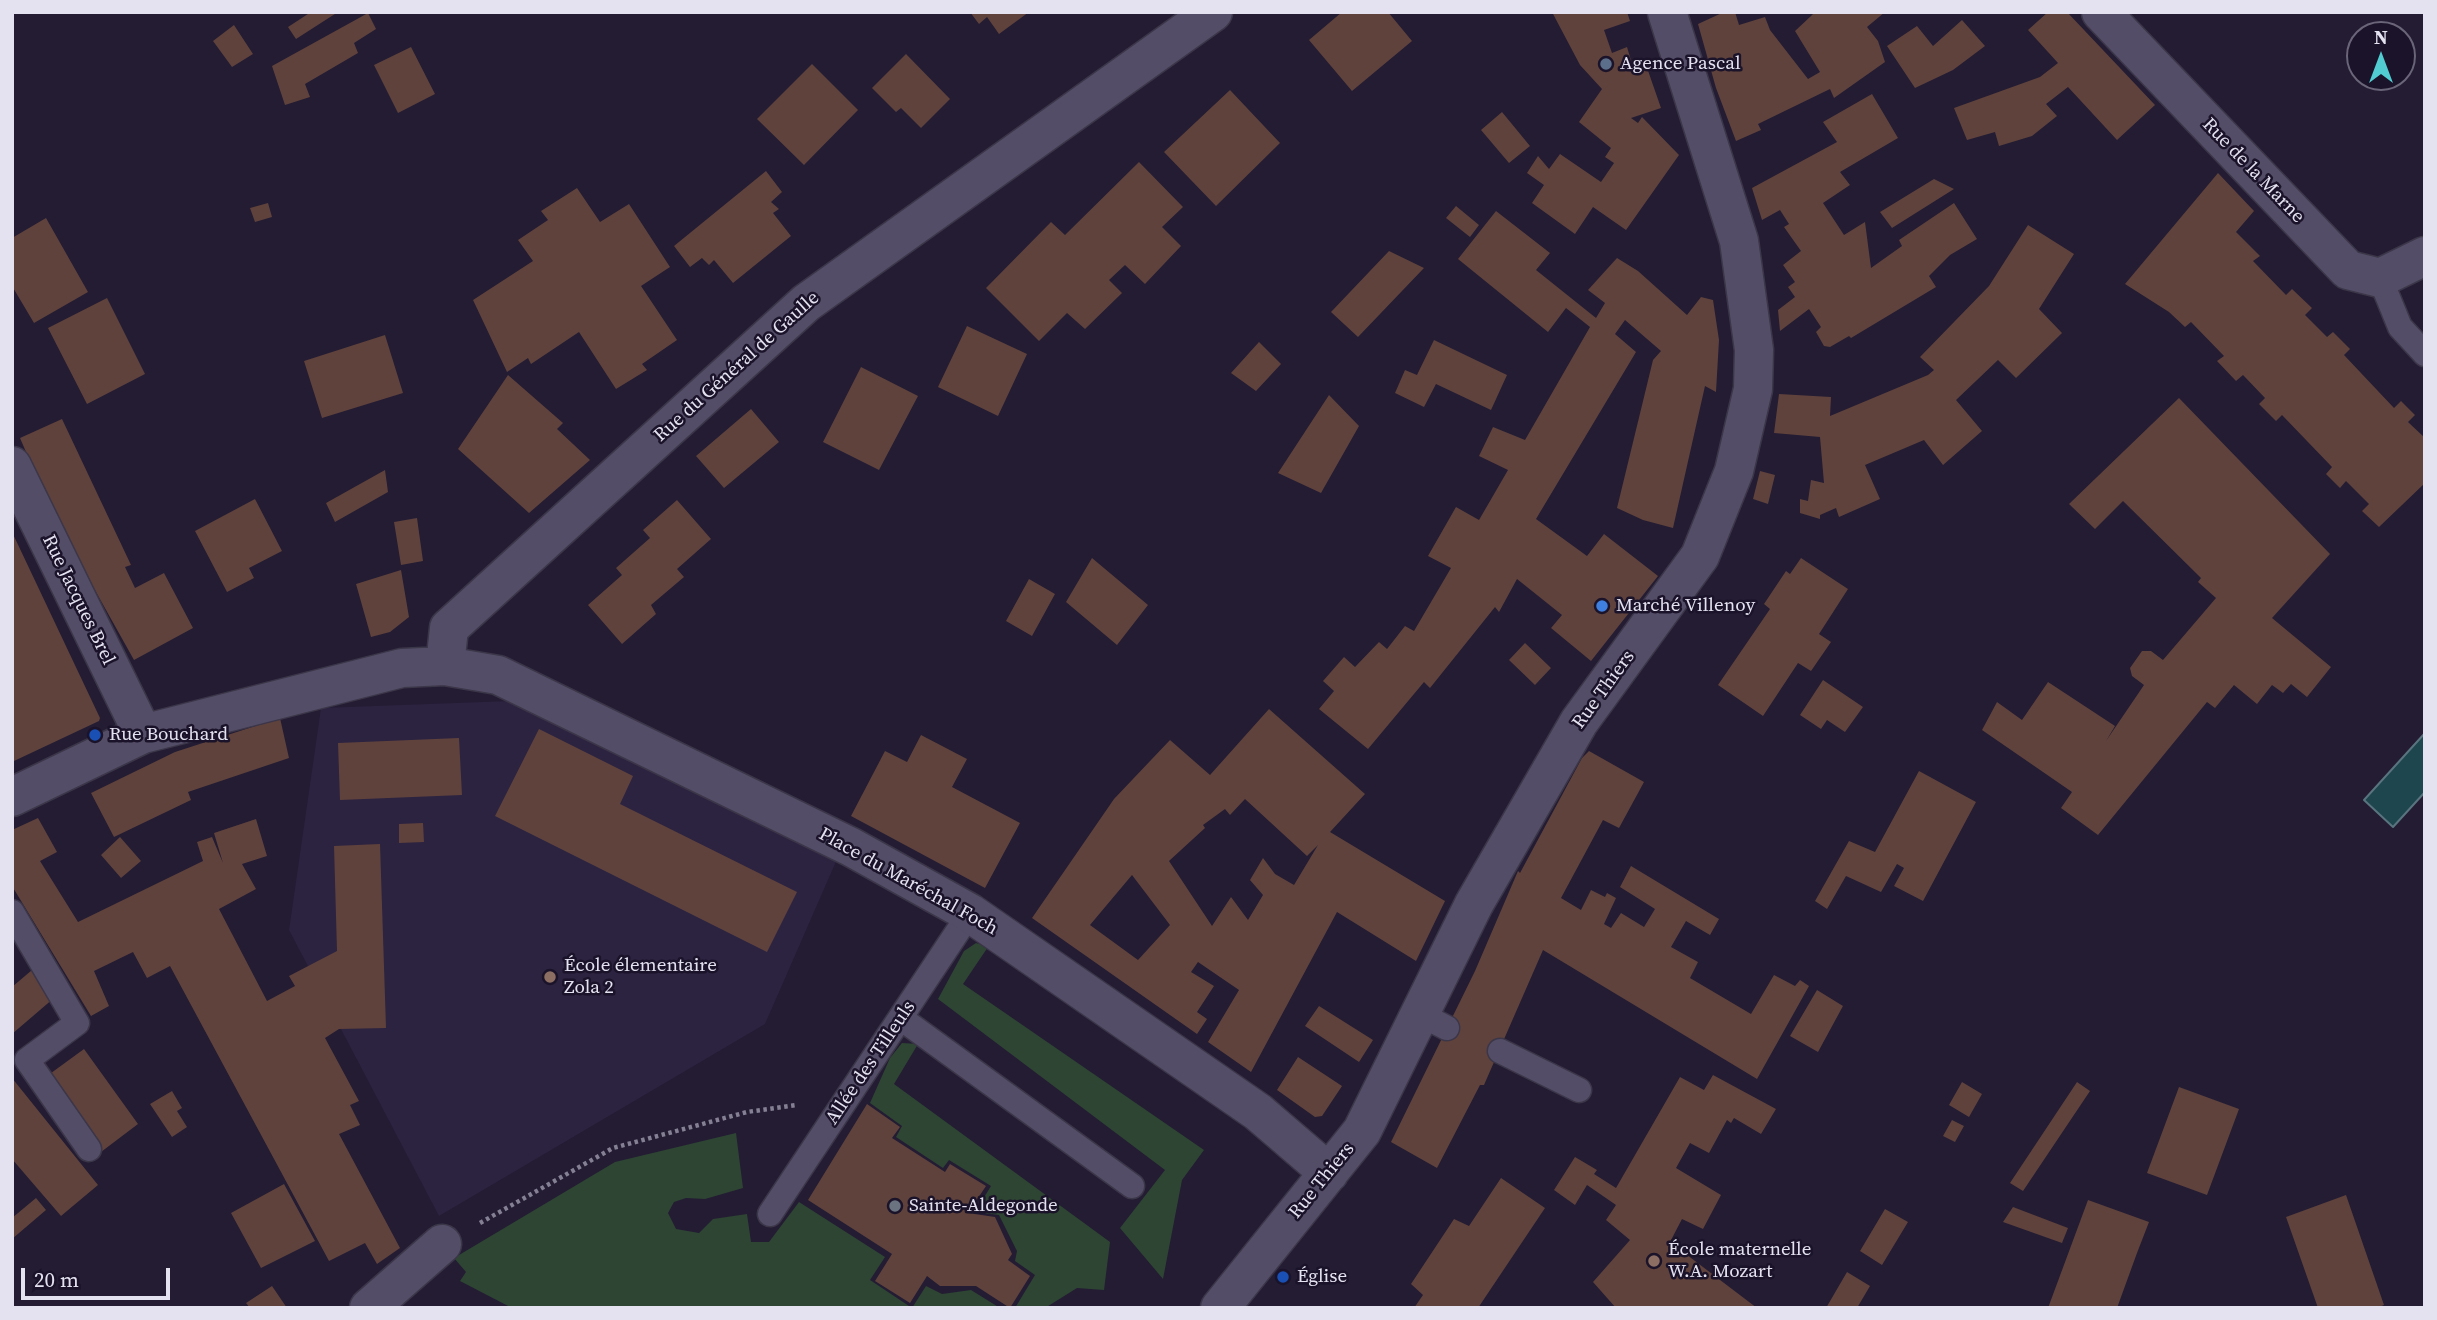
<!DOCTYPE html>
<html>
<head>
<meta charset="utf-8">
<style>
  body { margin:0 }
  #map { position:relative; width:2437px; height:1320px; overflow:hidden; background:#231c33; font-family:"Source Serif 4",serif }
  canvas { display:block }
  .frame { position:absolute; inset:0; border:14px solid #e4e1f0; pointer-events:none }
  .north { position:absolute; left:2346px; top:21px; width:70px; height:70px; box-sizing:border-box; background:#1a1329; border:2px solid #6b6579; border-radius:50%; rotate:0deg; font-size:19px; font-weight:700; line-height:28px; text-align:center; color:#e4e1f0 }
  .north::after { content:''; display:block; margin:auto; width:24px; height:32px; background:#51ccd1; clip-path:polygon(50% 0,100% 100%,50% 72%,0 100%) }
  .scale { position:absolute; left:21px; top:1268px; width:149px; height:32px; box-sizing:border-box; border:4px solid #e4e1f0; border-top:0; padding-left:9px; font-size:21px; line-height:24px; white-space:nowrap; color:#e4e1f0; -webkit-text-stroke:5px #1a1329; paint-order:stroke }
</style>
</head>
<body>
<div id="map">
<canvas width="2437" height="1320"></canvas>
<div class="frame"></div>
<div class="north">N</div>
<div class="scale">20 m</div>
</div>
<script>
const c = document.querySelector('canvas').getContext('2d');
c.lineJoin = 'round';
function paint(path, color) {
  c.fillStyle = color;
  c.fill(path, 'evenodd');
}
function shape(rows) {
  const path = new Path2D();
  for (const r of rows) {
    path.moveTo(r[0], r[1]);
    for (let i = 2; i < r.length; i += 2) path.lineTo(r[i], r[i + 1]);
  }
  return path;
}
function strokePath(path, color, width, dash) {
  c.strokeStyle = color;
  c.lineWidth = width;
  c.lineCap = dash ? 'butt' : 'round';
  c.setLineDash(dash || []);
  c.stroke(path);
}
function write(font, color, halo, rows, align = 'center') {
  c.font = font + ' "Source Serif 4",serif';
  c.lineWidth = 5;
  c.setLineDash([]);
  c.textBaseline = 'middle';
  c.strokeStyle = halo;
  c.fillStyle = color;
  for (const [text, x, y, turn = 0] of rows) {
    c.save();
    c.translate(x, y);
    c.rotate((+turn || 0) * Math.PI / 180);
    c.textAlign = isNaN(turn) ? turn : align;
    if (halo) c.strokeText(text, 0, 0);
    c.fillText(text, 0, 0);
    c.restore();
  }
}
paint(shape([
  [510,701,838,857,765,1024,439,1216,289,930,321,708]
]), '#2c2340');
paint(shape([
  [976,943,988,947,963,984,1204,1150,1182,1180,1163,1279,1120,1228,1165,1170,938,999,964,951],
  [902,1043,918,1044,894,1084,1110,1242,1104,1290,1077,1288,1045,1308,1015,1308,1035,1275,1015,1261,1017,1251,999,1215,975,1212,991,1186,949,1160,943,1168,896,1137,902,1126,870,1103,890,1058],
  [736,1133,743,1188,705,1199,686,1198,674,1202,668,1213,676,1229,699,1233,713,1219,747,1214,751,1242,769,1242,799,1202,885,1257,870,1280,912,1308,926,1286,942,1294,971,1290,1000,1308,512,1308,460,1281,466,1272,454,1258,615,1162]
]), '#2e4533');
const water = shape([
  [2425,733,2425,792,2393,827,2364,800,2425,733]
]);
paint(water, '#1e464f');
strokePath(water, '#59747f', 2);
paint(shape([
  [311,12,338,12,296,39,288,27],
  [970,12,1029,12,999,34,987,17,979,24],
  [1342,12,1388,12,1412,41,1352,91,1309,40],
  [1552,12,1627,12,1630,21,1604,30,1612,53,1627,47,1633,67,1645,62,1661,108,1631,118,1638,123,1642,117,1679,155,1626,230,1593,207,1575,234,1532,203,1544,185,1527,173,1538,156,1549,169,1560,154,1601,182,1614,163,1605,157,1611,148,1579,122,1602,89,1580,65],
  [1724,12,1735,12,1739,25,1765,17,1770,30,1808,79,1820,72,1795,31,1811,16,1815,12,1885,12,1867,27,1878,41,1885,62,1834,98,1830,89,1758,124,1761,130,1736,141,1716,88,1698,24],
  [2048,12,2067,12,2155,105,2117,140,2068,87,2046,104,2057,116,2032,136,1999,146,1995,132,1967,140,1954,108,2040,77,2058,63,2028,30],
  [368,13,376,29,354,43,358,53,305,84,310,97,285,105,272,66],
  [1962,20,1985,46,1953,70,1915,88,1887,46,1917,26,1933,46],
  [234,25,253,54,232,67,213,41],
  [411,47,435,94,398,113,374,65],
  [906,54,950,99,921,128,901,108,896,112,872,88],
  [812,64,858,110,804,165,757,119],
  [1230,90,1280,143,1216,206,1164,152],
  [1872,94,1898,138,1840,172,1850,185,1823,203,1844,235,1865,222,1871,268,1902,246,1899,240,1954,203,1977,239,1950,255,1929,276,1936,287,1851,338,1849,336,1830,347,1824,346,1816,332,1821,327,1809,309,1780,331,1778,310,1795,297,1788,287,1795,282,1783,265,1801,251,1784,227,1789,224,1780,210,1762,220,1752,188,1837,142,1823,122],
  [1502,112,1530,146,1509,163,1481,130],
  [1139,162,1183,207,1162,227,1181,246,1145,284,1125,265,1109,280,1122,293,1085,329,1067,313,1039,341,986,288,1051,222,1065,235],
  [766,171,782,192,771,202,779,209,773,213,791,236,733,283,714,260,709,265,702,258,690,267,674,246],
  [2218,173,2254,211,2236,232,2260,256,2253,261,2286,295,2292,289,2312,308,2305,315,2327,337,2333,332,2350,349,2344,355,2394,408,2401,401,2415,415,2408,422,2425,438,2425,483,2379,527,2362,511,2369,504,2346,481,2340,488,2326,474,2332,467,2282,415,2276,421,2259,404,2265,398,2243,375,2236,381,2217,361,2224,356,2191,322,2185,327,2169,312,2125,284],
  [1934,179,1954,189,1892,228,1880,212],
  [577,188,600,222,629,204,670,267,641,286,677,340,642,364,647,370,616,389,579,332,531,364,528,358,507,372,473,300,533,261,518,240,548,220,541,211],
  [268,203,272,217,255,222,250,208],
  [1456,206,1479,225,1470,237,1446,218],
  [1496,211,1550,253,1536,270,1596,318,1605,303,1588,290,1617,258,1638,271,1687,315,1701,297,1713,300,1719,340,1716,392,1705,386,1673,528,1643,520,1617,508,1653,360,1661,351,1625,320,1615,334,1636,352,1536,519,1587,556,1604,534,1658,576,1591,661,1551,628,1562,615,1517,579,1499,612,1495,607,1430,688,1424,682,1368,749,1319,709,1334,691,1323,681,1344,657,1355,667,1379,642,1387,649,1405,626,1414,631,1451,568,1428,556,1456,507,1479,520,1508,470,1479,456,1493,427,1525,440,1590,327,1566,308,1548,332,1458,259],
  [46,218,88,292,34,323,12,286,12,238],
  [2028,225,2074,254,2039,309,2062,333,2016,378,1998,360,1956,400,1982,431,1943,465,1924,440,1865,465,1880,499,1839,517,1836,508,1820,515,1820,519,1800,513,1800,499,1808,501,1811,480,1824,483,1820,437,1774,433,1779,394,1831,397,1830,416,1928,375,1934,370,1920,357,1989,286],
  [1389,251,1424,268,1358,337,1331,312],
  [107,298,145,374,87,404,48,328],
  [967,326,1027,354,998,416,938,387],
  [385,335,403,393,322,418,304,361],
  [1434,340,1507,375,1491,410,1436,384,1424,407,1395,393,1405,370,1417,375],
  [1259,342,1281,364,1256,391,1231,373],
  [861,367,918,396,879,470,823,442],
  [508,375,563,423,557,429,590,460,529,513,458,449],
  [1329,395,1359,426,1321,493,1278,473],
  [2179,398,2330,554,2272,618,2331,667,2307,697,2291,684,2283,693,2272,685,2257,704,2234,685,2215,708,2207,702,2098,835,2061,808,2072,792,1982,730,1997,702,2022,720,2048,682,2115,726,2106,741,2144,685,2132,676,2130,668,2142,651,2151,651,2163,660,2216,598,2198,582,2201,578,2123,501,2095,529,2069,504],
  [751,409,779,442,724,488,696,456],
  [62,419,131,565,125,567,135,588,164,573,193,628,134,660,54,517,20,438],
  [385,470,388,492,335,522,326,503],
  [1760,471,1775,475,1768,504,1753,499],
  [255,499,282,551,249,568,254,578,227,592,195,531],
  [677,500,711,539,677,569,684,577,651,605,656,614,622,644,588,605,622,575,616,568,650,538,643,530],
  [417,518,423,561,401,565,394,522],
  [12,532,100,718,99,721,14,761],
  [1092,558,1148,605,1117,645,1066,602],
  [1801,558,1848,589,1819,634,1831,642,1811,671,1798,663,1763,716,1718,685,1770,609,1764,604,1786,571,1790,574],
  [401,570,409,617,390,632,371,637,356,584],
  [1029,579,1055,594,1032,636,1006,621],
  [1525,643,1551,668,1535,685,1509,660],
  [1823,680,1863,707,1845,732,1827,720,1821,729,1800,715],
  [1269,709,1365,794,1330,832,1445,901,1416,961,1337,912,1251,1072,1208,1042,1239,990,1198,962,1191,972,1214,986,1197,1012,1207,1019,1197,1034,1032,918,1114,799,1170,740,1210,775],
  [1245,799,1307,856,1318,845,1294,885,1275,874,1263,858,1250,880,1263,895,1248,920,1231,897,1212,926,1169,861,1205,828,1203,825,1225,809,1230,815],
  [1132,875,1170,925,1138,960,1090,925],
  [280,718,289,758,188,792,191,800,114,837,91,793,175,752],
  [539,729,633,776,620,804,797,892,767,952,495,816],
  [921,735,967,759,952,787,1020,823,985,888,851,816,885,751,907,762],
  [459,738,462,795,340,800,338,743],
  [1589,751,1644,782,1619,828,1603,820,1561,898,1581,910,1591,890,1605,897,1607,893,1616,898,1604,924,1611,928,1621,913,1644,927,1655,909,1620,887,1631,866,1719,919,1710,935,1686,921,1671,947,1698,962,1690,978,1751,1014,1774,975,1795,986,1800,980,1809,986,1757,1079,1543,950,1484,1085,1480,1085,1437,1168,1391,1142,1475,971,1518,871,1520,873,1582,758],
  [1919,771,1976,802,1923,901,1894,886,1904,868,1897,864,1881,892,1846,876,1827,909,1815,901,1849,841,1875,852],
  [38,818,57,852,40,861,78,922,203,861,197,842,212,837,223,863,214,833,256,819,267,856,242,864,256,889,219,909,267,1001,295,986,289,976,337,951,334,846,380,844,386,1028,339,1029,325,1038,359,1101,350,1105,360,1125,339,1134,400,1248,377,1264,365,1243,329,1261,170,966,147,978,133,952,94,971,109,1006,91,1016,12,886,12,830],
  [423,823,424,842,399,843,399,824],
  [120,837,141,861,121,878,101,855],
  [32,970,54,998,12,1034,12,987],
  [1817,990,1843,1006,1818,1052,1790,1036],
  [1319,1006,1373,1040,1359,1062,1305,1026],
  [84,1049,138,1124,101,1152,47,1076],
  [1298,1057,1342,1086,1322,1116,1315,1117,1277,1090],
  [1713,1075,1776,1109,1761,1134,1734,1118,1731,1123,1727,1120,1709,1153,1690,1143,1676,1168,1721,1195,1703,1229,1682,1219,1670,1242,1757,1308,1616,1308,1593,1282,1630,1240,1606,1220,1616,1205,1587,1185,1575,1205,1554,1190,1575,1157,1597,1170,1594,1174,1616,1188,1680,1077,1704,1090],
  [12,1078,98,1185,61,1216,12,1159],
  [1962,1082,1982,1094,1969,1117,1949,1105],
  [2077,1082,2090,1091,2023,1191,2010,1183],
  [2179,1087,2239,1109,2207,1195,2147,1173],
  [172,1091,182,1108,177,1111,187,1127,172,1137,150,1104],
  [867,1104,900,1127,892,1138,945,1172,950,1164,986,1186,968,1213,995,1217,1012,1254,1008,1260,1030,1276,1010,1308,976,1286,940,1286,927,1276,910,1303,875,1281,892,1254,808,1200],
  [1952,1120,1964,1126,1955,1142,1943,1136],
  [1501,1178,1545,1208,1478,1308,1414,1308,1423,1295,1411,1284,1454,1219,1469,1226],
  [284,1184,315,1241,261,1268,231,1213],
  [2346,1195,2384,1305,2377,1308,2318,1308,2286,1217],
  [36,1198,46,1210,12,1239,12,1218],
  [2088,1200,2149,1222,2137,1253,2117,1308,2048,1308],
  [2013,1207,2068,1228,2062,1243,2003,1222],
  [1885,1209,1908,1222,1882,1265,1860,1251],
  [1847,1272,1870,1286,1857,1308,1826,1308],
  [272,1286,287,1308,250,1308,246,1303]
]), '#5f423c');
const service = shape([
  [2380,278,2400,327,2425,354],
  [12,912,77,1023,27,1060,89,1149],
  [1420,1014,1447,1028],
  [902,1019,1132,1186],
  [1500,1051,1579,1090],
  [770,1214,970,913]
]);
const minor = shape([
  [2101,12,2348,270,2380,278,2425,256],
  [12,466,143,734],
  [445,666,449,628,806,303,1213,12],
  [12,797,143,734,402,668,445,666,498,675,851,847,970,913,1258,1112,1329,1173],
  [369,1308,442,1244],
  [1220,1308,1362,1131,1474,904,1579,722,1700,556,1734,471,1753,389,1754,350,1739,241,1667,12]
]);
strokePath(service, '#3c3649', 27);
strokePath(minor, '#3c3649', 41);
strokePath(shape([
  [480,1223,613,1148,747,1112,796,1105]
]), '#858093', 4.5, [3.5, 3.5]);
strokePath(service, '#544d67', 24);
strokePath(minor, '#544d67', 38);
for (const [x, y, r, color] of [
  [1606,64,7,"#5c6f8a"],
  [1602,606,7,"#3f7fe0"],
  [95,735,7,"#1a4fb4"],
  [550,977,7,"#8d6e63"],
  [895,1206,7,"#6b7280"],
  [1654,1261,7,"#8d6e63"],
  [1283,1277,7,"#1a4fb4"]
]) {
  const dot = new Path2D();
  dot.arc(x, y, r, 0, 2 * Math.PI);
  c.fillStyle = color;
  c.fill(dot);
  strokePath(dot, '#1a1329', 2.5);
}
write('19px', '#e4e1f0', '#1a1329', [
  ["Agence Pascal",1620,64],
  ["Marché Villenoy",1616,606],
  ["Rue Bouchard",109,735],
  ["École élementaire",564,966],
  ["Zola 2",564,988],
  ["Sainte-Aldegonde",909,1206],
  ["École maternelle",1668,1250],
  ["W.A. Mozart",1668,1272],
  ["Église",1297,1277]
], 'left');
write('19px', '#e4e1f0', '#1a1329', [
  ["Rue de la Marne",2253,171,46],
  ["Rue du Général de Gaulle",737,367,-42],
  ["Rue Jacques Brel",78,600,64],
  ["Rue Thiers",1604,690,-54],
  ["Place du Maréchal Foch",908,882,29],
  ["Allée des Tilleuls",871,1063,-56],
  ["Rue Thiers",1322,1181,-51]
]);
</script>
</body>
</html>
